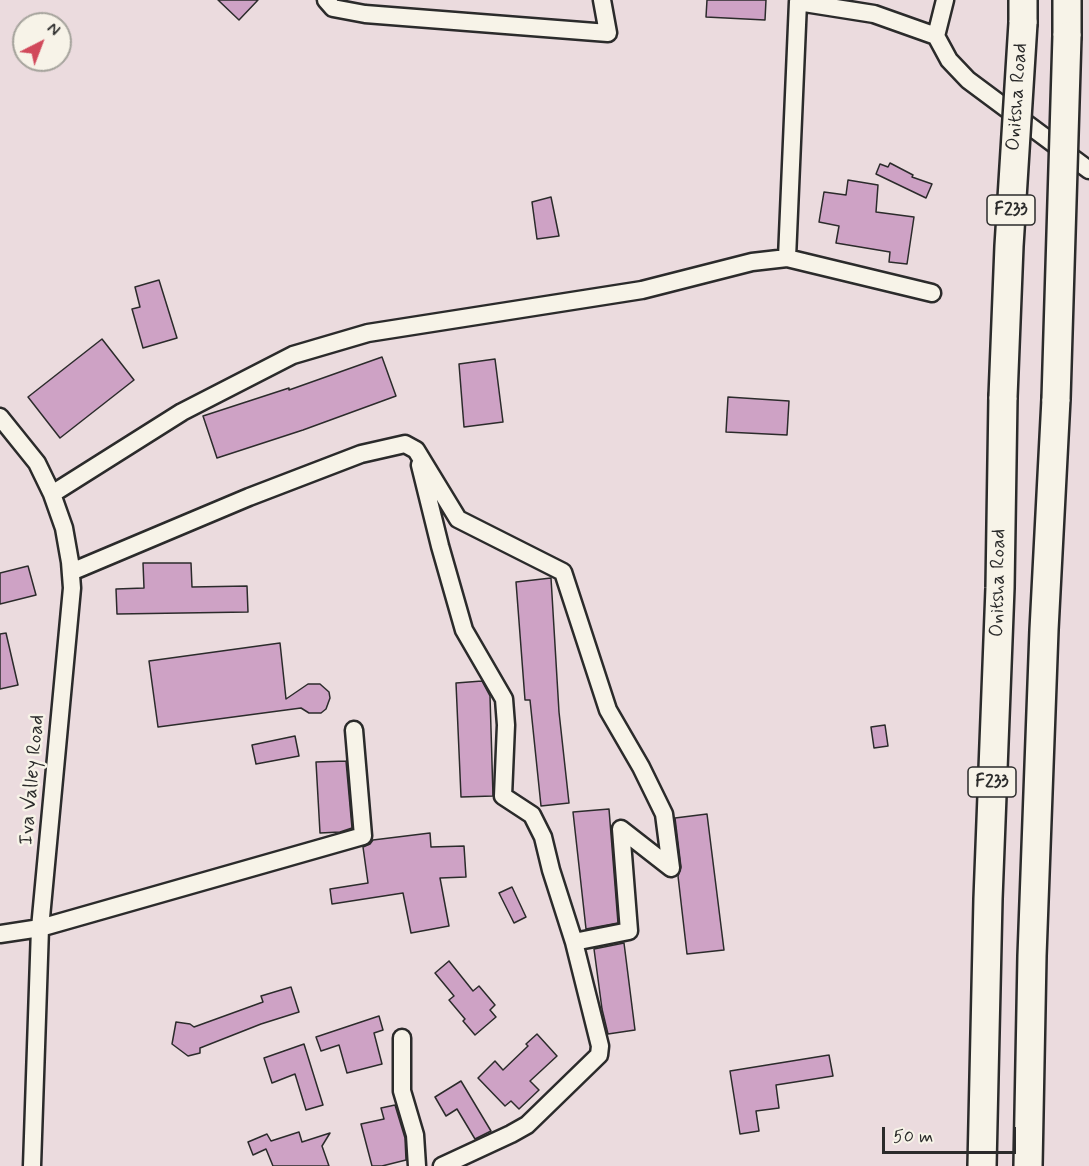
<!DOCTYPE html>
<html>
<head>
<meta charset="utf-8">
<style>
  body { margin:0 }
  #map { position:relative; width:1089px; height:1166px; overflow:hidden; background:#ebdbde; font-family:Mynerve,sans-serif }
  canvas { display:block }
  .north { position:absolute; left:12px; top:12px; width:60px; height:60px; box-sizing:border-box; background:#f7f3e8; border:2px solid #a5a39c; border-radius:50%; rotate:42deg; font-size:16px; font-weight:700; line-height:24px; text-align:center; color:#2b2b2b }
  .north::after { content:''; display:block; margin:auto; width:21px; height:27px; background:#d1495b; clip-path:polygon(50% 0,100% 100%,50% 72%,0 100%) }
  .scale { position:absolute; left:882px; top:1127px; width:134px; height:27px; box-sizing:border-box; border:3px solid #2b2b2b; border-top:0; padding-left:8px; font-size:18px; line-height:21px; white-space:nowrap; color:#2b2b2b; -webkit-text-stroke:4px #f7f3e8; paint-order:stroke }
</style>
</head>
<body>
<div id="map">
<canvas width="1089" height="1166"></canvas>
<div class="north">N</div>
<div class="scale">50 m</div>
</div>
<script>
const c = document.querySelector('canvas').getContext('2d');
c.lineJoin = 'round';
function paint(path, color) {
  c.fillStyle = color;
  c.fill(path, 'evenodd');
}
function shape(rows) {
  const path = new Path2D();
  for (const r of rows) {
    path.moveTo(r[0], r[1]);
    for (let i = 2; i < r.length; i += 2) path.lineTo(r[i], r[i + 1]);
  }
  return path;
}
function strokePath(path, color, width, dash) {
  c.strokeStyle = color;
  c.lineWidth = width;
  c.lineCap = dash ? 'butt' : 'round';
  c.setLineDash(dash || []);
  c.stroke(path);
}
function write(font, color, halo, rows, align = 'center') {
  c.font = font + ' Mynerve,sans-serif';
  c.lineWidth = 5;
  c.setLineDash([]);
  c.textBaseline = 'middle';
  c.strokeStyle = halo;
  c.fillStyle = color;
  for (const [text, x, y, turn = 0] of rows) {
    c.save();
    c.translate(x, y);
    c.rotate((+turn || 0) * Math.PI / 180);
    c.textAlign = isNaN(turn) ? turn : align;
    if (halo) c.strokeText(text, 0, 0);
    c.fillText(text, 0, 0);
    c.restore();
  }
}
const building = shape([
  [218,0,258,0,239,20,218,0],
  [707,0,766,0,765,20,706,17,707,0],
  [890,163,913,175,912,177,932,184,926,198,876,174,880,164,888,167,890,163],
  [848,180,878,185,876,212,914,217,907,264,889,262,890,252,836,243,839,226,819,222,824,192,846,195,848,180],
  [551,197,559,236,537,239,532,202,551,197],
  [159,280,177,338,143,348,132,309,140,307,135,287,159,280],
  [102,339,134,380,60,438,28,397,102,339],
  [382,357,396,396,303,430,217,458,203,416,289,388,289,390,382,357],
  [495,359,503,422,464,427,459,364,495,359],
  [728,397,789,401,787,435,726,432,728,397],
  [143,563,191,563,192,587,247,586,248,612,117,614,116,589,144,588,143,563],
  [28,566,36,595,0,604,0,573,28,566],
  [551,578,559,712,569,803,541,806,530,700,525,700,516,582,551,578],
  [6,633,18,685,0,689,0,634,6,633],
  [280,643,286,699,308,684,320,684,329,692,330,698,326,709,321,713,309,713,301,708,158,727,149,661,280,643],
  [482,681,490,696,493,796,461,797,456,683,482,681],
  [885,725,888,746,874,748,871,727,885,725],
  [295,736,299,756,256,764,252,745,295,736],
  [346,761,352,828,340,832,320,833,316,762,346,761],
  [609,809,618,923,586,929,573,812,609,809],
  [707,814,724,950,687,954,678,876,681,867,675,818,707,814],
  [430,833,431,847,464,846,466,877,440,878,449,926,411,933,403,893,332,904,330,889,368,883,363,847,370,844,373,840,430,833],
  [512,887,526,917,514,923,499,893,512,887],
  [624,943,635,1030,608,1034,602,1009,594,949,624,943],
  [449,961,473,991,479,986,495,1005,490,1010,496,1017,475,1035,463,1021,465,1019,449,1000,454,996,435,973,449,961],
  [291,987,299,1012,261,1024,200,1048,200,1053,188,1056,172,1044,176,1022,190,1024,194,1027,263,1002,261,996,291,987],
  [379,1016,383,1030,374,1033,382,1064,347,1073,339,1045,321,1051,316,1037,379,1016],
  [537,1034,557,1056,530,1081,539,1090,519,1109,511,1101,505,1106,478,1078,495,1061,503,1070,528,1046,526,1044,537,1034],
  [304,1044,323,1105,306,1110,295,1074,272,1083,264,1058,304,1044],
  [829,1055,833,1076,776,1085,779,1108,756,1111,759,1131,740,1134,730,1071,829,1055],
  [461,1081,491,1131,475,1139,457,1109,446,1116,435,1097,461,1081],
  [395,1105,405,1138,406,1160,382,1166,372,1166,361,1124,384,1119,381,1108,395,1105],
  [299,1132,302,1142,330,1133,322,1146,329,1166,273,1166,266,1149,253,1155,248,1142,267,1134,271,1141,299,1132]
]);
paint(building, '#cea2c5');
strokePath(building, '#2b2b2b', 1.5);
const street = shape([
  [326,0,333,8,365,14,608,33,602,0],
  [936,36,945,0],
  [787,258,798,2,874,14,936,36,949,60,968,80,1089,170],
  [0,417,37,463,52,494,64,528,70,562,72,588,40,928,32,1166],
  [420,465,440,546,464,630,504,699,506,725,503,796,532,815,543,837,551,870,574,942],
  [52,494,182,412,293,355,368,333,642,290,752,262,787,258,932,293],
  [71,572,249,497,361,454,405,444,416,450,458,519,563,572,608,710,641,767,664,814,671,868,621,829,629,931,574,942,600,1046,599,1055,527,1125,511,1134,442,1166],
  [0,934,40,928,363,836,354,730],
  [402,1038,402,1091,415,1135,417,1166]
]);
const primary = shape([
  [1023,0,1023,23],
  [1067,36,1067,0],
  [982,1166,988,899,1000,588,1003,397],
  [1028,1166,1032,956,1044,630,1056,399]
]);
strokePath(street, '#2b2b2b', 21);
strokePath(primary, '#2b2b2b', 32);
strokePath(street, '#f7f3e8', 16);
strokePath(primary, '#f7f3e8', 27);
const primaryBridge = shape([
  [1003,397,1009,246,1023,23],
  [1056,399,1067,36]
]);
strokePath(primaryBridge, '#2b2b2b', 32, []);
strokePath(primaryBridge, '#f7f3e8', 27);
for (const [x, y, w] of [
  [1011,210,48],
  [992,782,48]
]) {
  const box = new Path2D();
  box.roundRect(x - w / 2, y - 15, w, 30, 4.5);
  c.fillStyle = '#f7f3e8';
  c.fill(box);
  strokePath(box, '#2b2b2b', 1.5);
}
write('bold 18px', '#2b2b2b', null, [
  ["F233",1011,210],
  ["F233",992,782]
]);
write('20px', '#2b2b2b', '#f7f3e8', [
  ["Onitsha Road",1018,97,-86],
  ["Onitsha Road",999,583,-89],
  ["Iva Valley Road",33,780,-85]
]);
</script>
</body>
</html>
